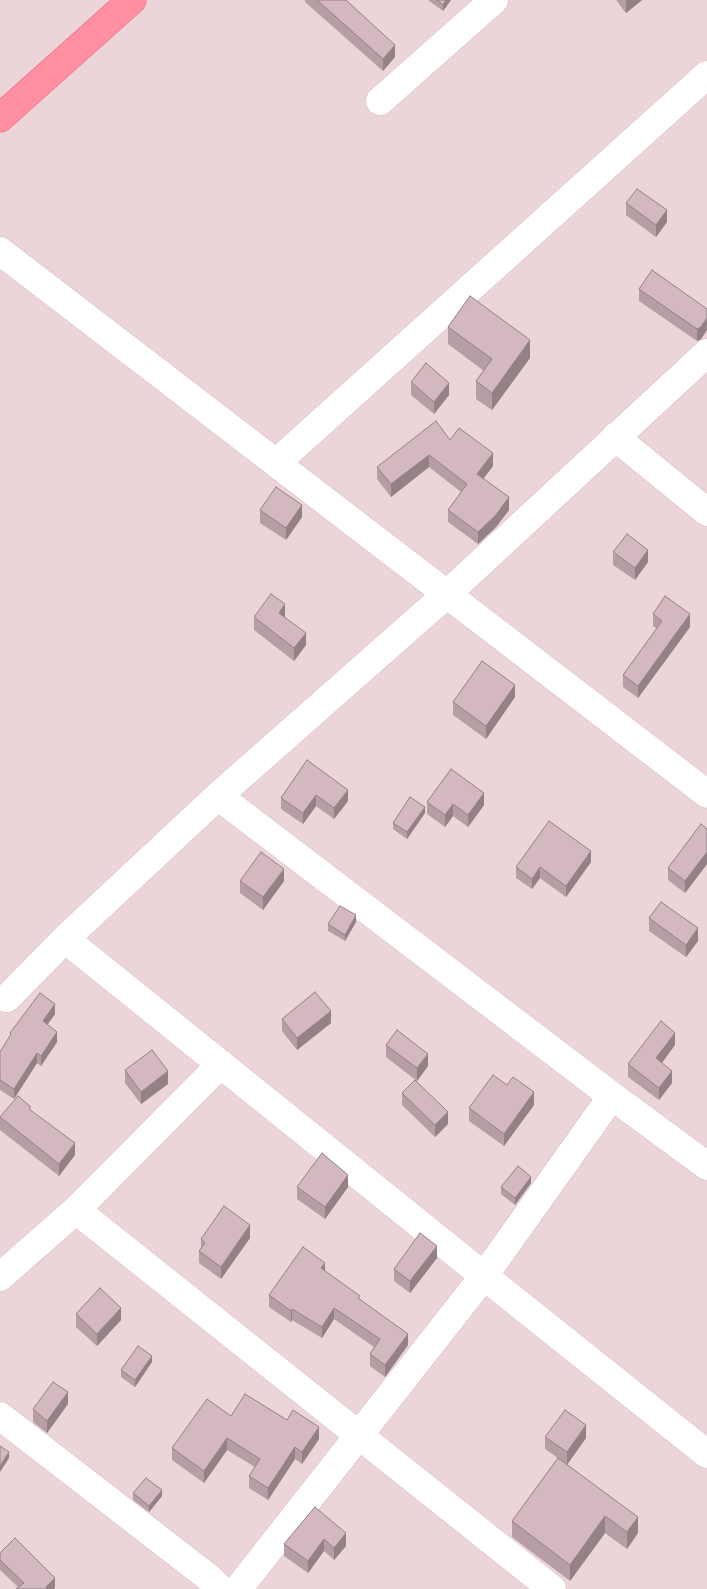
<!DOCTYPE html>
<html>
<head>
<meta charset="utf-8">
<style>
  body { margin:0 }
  canvas { display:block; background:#f2e3e6 }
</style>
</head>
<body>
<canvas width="707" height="1589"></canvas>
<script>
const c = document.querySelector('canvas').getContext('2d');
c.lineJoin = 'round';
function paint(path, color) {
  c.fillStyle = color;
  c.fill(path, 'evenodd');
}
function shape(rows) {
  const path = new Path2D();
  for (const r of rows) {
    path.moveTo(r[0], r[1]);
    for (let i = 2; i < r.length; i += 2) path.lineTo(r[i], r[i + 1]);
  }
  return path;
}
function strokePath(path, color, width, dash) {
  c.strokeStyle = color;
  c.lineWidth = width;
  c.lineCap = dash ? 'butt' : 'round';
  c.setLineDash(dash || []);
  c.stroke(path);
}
paint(shape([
  [0,0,707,0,707,1589,0,1589]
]), '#ebd5d9');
const minor = shape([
  [380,101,494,0],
  [615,437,707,512],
  [276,463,707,75],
  [218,796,612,1096,707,1166],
  [65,939,484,1276,707,1454],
  [7,998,65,939,218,796,447,594,707,353],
  [76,1210,552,1589],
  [0,1277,76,1210,221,1064],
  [0,1416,208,1577,220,1589],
  [238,1589,484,1276,612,1096]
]);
const tertiary = shape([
  [0,251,707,794]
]);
const primary = shape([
  [0,118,132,0]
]);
strokePath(minor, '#d9bfc5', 29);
strokePath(tertiary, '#d9bfc5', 29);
strokePath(primary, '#e95a73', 29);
strokePath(minor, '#fff', 28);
strokePath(tertiary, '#fff', 28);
strokePath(primary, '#ff8fa1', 28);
paint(shape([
  [305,0,346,0,395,57,383,71,305,2],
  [428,0,451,0,443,11],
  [616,0,642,0,626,13],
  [626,203,667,222,656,237,626,215],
  [639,289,707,309,707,330,701,339,697,341,639,301],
  [448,327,530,358,492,410,476,399,476,381,484,371,448,344],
  [411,382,449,395,434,414,411,395],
  [450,440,493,466,483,479,509,510,496,527,478,544,448,522,448,510,461,492,429,467,391,497,377,479,377,467],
  [260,510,302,517,286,540,260,523],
  [613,552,648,562,635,580,613,565],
  [653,614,690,627,638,698,623,687,623,675,657,629,653,626],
  [254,617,285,617,284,617,306,645,294,661,254,630],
  [515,697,486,739,453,715,453,702],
  [307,760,348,801,334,819,316,806,303,824,281,809,281,798],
  [427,802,484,805,468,827,453,816,445,827,427,814],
  [425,813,407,839,393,829,393,823],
  [707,829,707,864,685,893,668,880,668,868],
  [591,862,566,897,540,878,532,889,516,878,516,867],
  [240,881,284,881,263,910,240,893],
  [649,918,698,941,686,957,649,931],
  [356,922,345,941,328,931,328,924],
  [55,1014,47,1025,57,1042,41,1066,37,1063,14,1099,0,1090,0,1052,10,1036,10,1033],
  [282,1019,331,1023,297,1050,282,1031],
  [386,1045,428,1066,417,1081,386,1057],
  [675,1045,661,1063,672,1083,659,1100,628,1077,628,1064],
  [125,1070,168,1084,141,1104,125,1083],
  [507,1085,534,1105,504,1146,469,1121,469,1108],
  [402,1093,448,1124,435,1137,402,1105],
  [0,1117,75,1155,59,1176,0,1130],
  [531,1183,515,1205,501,1194,501,1187],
  [297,1187,348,1187,325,1219,297,1199],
  [250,1238,221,1279,199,1263,199,1251,201,1249,201,1239],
  [437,1258,410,1293,394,1281,394,1269],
  [325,1271,360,1299,408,1345,385,1377,370,1366,370,1354,374,1347,334,1319,322,1338,292,1320,291,1322,269,1307,269,1295],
  [76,1314,121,1320,97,1346,76,1327],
  [152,1362,135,1387,121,1377,121,1370],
  [68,1404,47,1433,33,1422,33,1409],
  [231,1416,287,1420,319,1439,302,1464,295,1459,268,1500,249,1488,249,1476,255,1467,227,1450,204,1483,172,1460,172,1448],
  [545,1437,586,1438,567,1464,638,1533,627,1549,605,1533,570,1581,512,1537,512,1521,558,1458,545,1449],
  [133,1493,162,1496,149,1512,133,1500],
  [315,1507,346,1546,334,1560,324,1551,308,1573,284,1556,284,1544],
  [0,1553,55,1588,18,1587,0,1570]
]), '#b69ea4');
paint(shape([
  [446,0,451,0,443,11,443,5],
  [627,0,642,0,626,13,626,1],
  [395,45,395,57,383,71,383,59],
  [667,210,667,222,656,237,656,225],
  [707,318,707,330,701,339,697,341,697,329],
  [530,340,530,358,492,410,492,393],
  [449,383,449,395,434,414,434,402],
  [493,453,493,466,477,487,477,474],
  [429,455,429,467,391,497,391,484],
  [509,497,509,510,496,527,478,544,478,532],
  [302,505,302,517,286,540,286,528],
  [648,550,648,562,635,580,635,568],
  [285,604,285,617,279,625,279,613],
  [690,614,690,627,638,698,638,686],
  [306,633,306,645,294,661,294,648],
  [515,685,515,697,486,739,486,726],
  [348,790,348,801,334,819,334,808],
  [484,793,484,805,468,827,468,815],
  [316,795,316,806,303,824,303,813],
  [453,804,453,816,445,827,445,815],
  [425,807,425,813,407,839,407,832],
  [591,851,591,862,566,897,566,886],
  [707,852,707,864,685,893,685,881],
  [540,867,540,878,532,889,532,879],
  [284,869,284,881,263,910,263,897],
  [356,915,356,922,345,941,345,935],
  [698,928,698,941,686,957,686,945],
  [55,1004,55,1014,43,1031,43,1021],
  [331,1011,331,1023,297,1050,297,1038],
  [57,1032,57,1042,41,1066,41,1056],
  [675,1033,675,1045,656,1071,656,1058],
  [37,1053,37,1063,14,1099,14,1089],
  [428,1054,428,1066,417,1081,417,1068],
  [168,1071,168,1084,141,1104,141,1092],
  [672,1071,672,1083,659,1100,659,1088],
  [534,1092,534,1105,504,1146,504,1134],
  [448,1112,448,1124,435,1137,435,1125],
  [75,1143,75,1155,59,1176,59,1164],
  [348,1175,348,1187,325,1219,325,1207],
  [531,1177,531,1183,515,1205,515,1198],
  [250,1225,250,1238,221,1279,221,1267],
  [437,1246,437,1258,410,1293,410,1281],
  [325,1263,325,1275,321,1268],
  [121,1308,121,1320,97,1346,97,1334],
  [334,1308,334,1319,322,1338,322,1327],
  [292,1309,292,1320,291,1322,291,1311],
  [408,1334,408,1345,385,1377,385,1365],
  [152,1356,152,1362,135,1387,135,1380],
  [68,1392,68,1404,47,1433,47,1421],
  [586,1425,586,1438,567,1465,567,1452],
  [319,1427,319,1439,302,1464,302,1452],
  [227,1438,227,1450,204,1483,204,1471],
  [295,1447,295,1459,268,1500,268,1488],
  [9,1452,9,1458,0,1472,0,1466],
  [162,1490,162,1496,149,1512,149,1506],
  [605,1516,605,1533,570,1581,570,1565],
  [638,1517,638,1533,627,1549,627,1532],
  [346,1533,346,1546,334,1560,334,1548],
  [324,1539,324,1551,308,1573,308,1561],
  [55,1578,55,1588,54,1589,46,1589,46,1587]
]), '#948186');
const building = shape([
  [317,0,346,0,395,45,383,59,317,0],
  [437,0,446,0,443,5,437,0],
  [637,189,667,210,656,225,626,203,637,189],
  [652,270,707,309,707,318,701,327,697,329,639,289,652,270],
  [470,296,530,340,492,393,476,381,492,359,448,327,470,296],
  [426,363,449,383,434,402,411,382,426,363],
  [436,421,450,440,459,428,493,453,477,474,509,497,496,515,478,532,448,510,467,484,429,455,391,484,377,467,436,421],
  [276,487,302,505,286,528,260,510,276,487],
  [627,534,648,550,635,568,613,552,627,534],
  [271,594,285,604,279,613,306,633,294,648,254,617,271,594],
  [665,596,690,614,638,686,623,675,662,621,653,614,665,596],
  [482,661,515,685,486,726,453,702,482,661],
  [307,760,348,790,334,808,316,795,303,813,281,798,307,760],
  [451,769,484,793,468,815,453,804,445,815,427,802,451,769],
  [410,797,425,807,407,832,393,823,410,797],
  [549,821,591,851,566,886,540,867,532,879,516,867,549,821],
  [701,824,707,829,707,852,685,881,668,868,701,824],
  [261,852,284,869,263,897,240,881,261,852],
  [661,902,698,928,686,945,649,918,661,902],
  [340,906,356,915,345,935,328,924,340,906],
  [315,992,331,1011,297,1038,282,1019,315,992],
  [40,993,55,1004,43,1021,57,1032,41,1056,37,1053,14,1089,0,1080,0,1052,11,1034,10,1033,40,993],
  [661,1021,675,1033,656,1058,672,1071,659,1088,628,1064,661,1021],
  [397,1030,428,1054,417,1068,386,1045,397,1030],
  [152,1050,168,1071,141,1092,125,1070,152,1050],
  [493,1075,507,1085,513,1077,534,1092,504,1134,469,1108,493,1075],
  [415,1080,448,1112,435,1125,402,1093,415,1080],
  [18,1096,31,1107,29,1109,75,1143,59,1164,0,1117,18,1096],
  [322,1153,348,1175,325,1207,297,1187,322,1153],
  [518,1166,531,1177,515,1198,501,1187,518,1166],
  [224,1206,250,1225,221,1267,199,1251,205,1243,201,1239,224,1206],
  [420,1233,437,1246,410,1281,394,1269,420,1233],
  [303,1247,325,1263,321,1268,360,1296,358,1298,408,1334,385,1365,370,1354,380,1339,334,1308,322,1327,292,1309,291,1311,269,1295,303,1247],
  [100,1288,121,1308,97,1334,76,1314,100,1288],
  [138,1346,152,1356,135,1380,121,1370,138,1346],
  [53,1382,68,1392,47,1421,33,1409,53,1382],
  [245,1394,287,1420,293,1410,319,1427,302,1452,295,1447,268,1488,249,1476,260,1459,227,1438,204,1471,172,1448,207,1399,231,1416,245,1394],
  [565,1410,586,1425,567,1452,545,1437,565,1410],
  [0,1446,9,1452,0,1466,0,1446],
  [558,1458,638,1517,627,1532,605,1516,570,1565,512,1521,558,1458],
  [146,1478,162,1490,149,1506,133,1493,146,1478],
  [315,1507,346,1533,334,1548,324,1539,308,1561,284,1544,315,1507],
  [15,1538,55,1578,46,1587,48,1589,16,1589,24,1583,0,1560,0,1553,15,1538]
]);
paint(building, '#d4b8bf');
strokePath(building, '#948186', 1);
</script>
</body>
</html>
